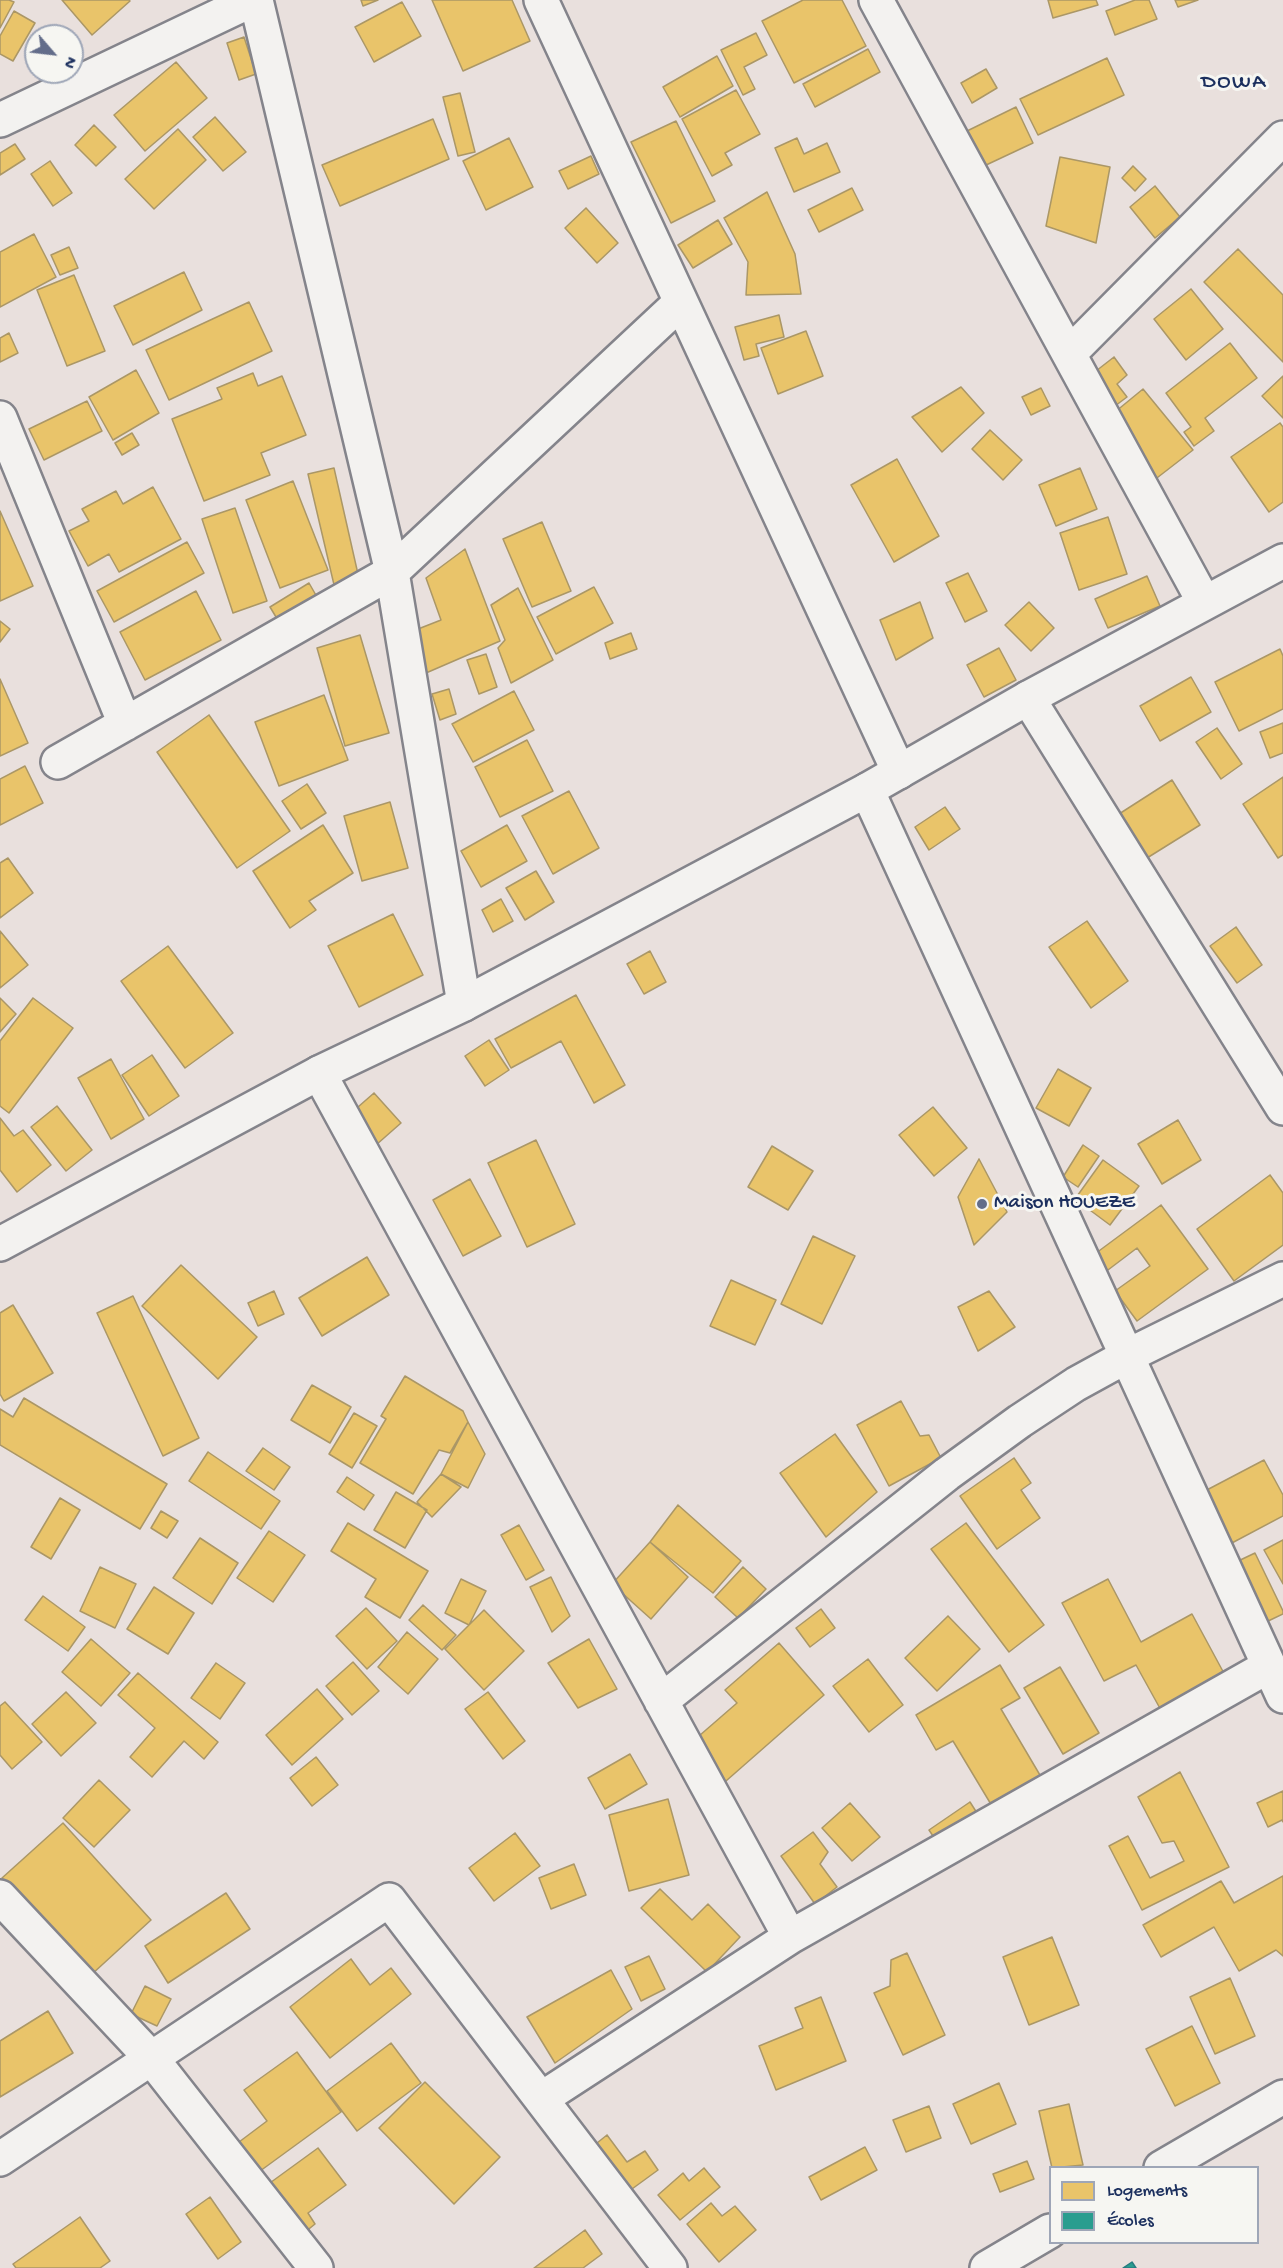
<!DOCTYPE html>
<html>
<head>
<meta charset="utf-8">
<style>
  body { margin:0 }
  #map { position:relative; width:1283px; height:2268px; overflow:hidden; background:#e9e0dd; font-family:"Gochi Hand",sans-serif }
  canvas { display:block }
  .legend { position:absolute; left:1049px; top:2166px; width:210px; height:78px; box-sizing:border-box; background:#f6f6f2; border:2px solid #9ea6b7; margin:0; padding:8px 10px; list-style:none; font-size:18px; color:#1b2f5e }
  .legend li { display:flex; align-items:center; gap:12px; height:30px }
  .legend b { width:30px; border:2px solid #9ea6b7 }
  .north { position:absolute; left:24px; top:24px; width:60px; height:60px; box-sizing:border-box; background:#f6f6f2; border:2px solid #9ea6b7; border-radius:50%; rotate:118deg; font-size:16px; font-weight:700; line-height:24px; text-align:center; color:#1b2f5e }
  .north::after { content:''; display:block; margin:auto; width:21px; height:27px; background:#636d8a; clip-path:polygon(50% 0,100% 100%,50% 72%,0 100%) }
</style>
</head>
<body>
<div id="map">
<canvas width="1283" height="2268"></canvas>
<ul class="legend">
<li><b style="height:16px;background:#e9c46a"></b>Logements</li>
<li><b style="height:16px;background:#2a9d8f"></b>Écoles</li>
</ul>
<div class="north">N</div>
</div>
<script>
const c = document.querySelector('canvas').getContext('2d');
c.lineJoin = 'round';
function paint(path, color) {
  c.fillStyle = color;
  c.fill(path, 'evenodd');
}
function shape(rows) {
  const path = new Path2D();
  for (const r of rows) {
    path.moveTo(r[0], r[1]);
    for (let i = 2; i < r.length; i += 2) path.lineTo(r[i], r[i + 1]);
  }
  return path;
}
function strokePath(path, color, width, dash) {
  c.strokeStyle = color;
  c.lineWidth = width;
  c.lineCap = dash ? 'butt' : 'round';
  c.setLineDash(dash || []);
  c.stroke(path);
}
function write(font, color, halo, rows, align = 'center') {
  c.font = font + ' "Gochi Hand",sans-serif';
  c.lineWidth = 6;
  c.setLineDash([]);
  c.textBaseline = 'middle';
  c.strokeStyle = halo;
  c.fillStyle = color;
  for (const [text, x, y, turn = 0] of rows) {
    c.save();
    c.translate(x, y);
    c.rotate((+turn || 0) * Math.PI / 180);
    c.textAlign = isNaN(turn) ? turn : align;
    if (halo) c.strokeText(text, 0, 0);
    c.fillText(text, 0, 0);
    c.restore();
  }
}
const homes = shape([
  [0,0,9,0,14,2,0,28,0,0],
  [62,0,129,0,130,1,92,35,62,0],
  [361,0,378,0,363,6,361,0],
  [432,0,512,0,530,41,463,71,432,0],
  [803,0,842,0,866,46,794,83,762,21,803,0],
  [1048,0,1096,0,1098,5,1053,18,1048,0],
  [1135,0,1149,0,1157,19,1115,35,1106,11,1135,0],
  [1175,0,1198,0,1178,7,1175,0],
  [402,2,421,36,374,62,355,27,402,2],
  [14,11,35,23,13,61,0,54,0,36,14,11],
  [756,33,767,55,744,67,755,89,743,95,721,50,756,33],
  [244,37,256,74,239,80,227,43,244,37],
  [868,49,880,72,815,107,803,84,868,49],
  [717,56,733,86,680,117,663,87,717,56],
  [1107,58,1124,95,1038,135,1020,99,1107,58],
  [176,62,207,98,145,151,114,115,176,62],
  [986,69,997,88,972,103,961,83,986,69],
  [736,90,760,134,725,153,732,165,712,176,682,119,736,90],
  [460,93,475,152,458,156,443,97,460,93],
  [1016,107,1033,143,984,166,967,131,1016,107],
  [215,117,246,152,223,171,193,137,215,117],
  [433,119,449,159,340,206,322,165,433,119],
  [676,121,715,201,671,223,631,142,676,121],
  [94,125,116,147,96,166,75,145,94,125],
  [178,129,206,160,154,209,125,179,178,129],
  [509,138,533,187,486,210,463,161,509,138],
  [797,138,804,154,827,143,840,172,794,192,775,148,797,138],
  [15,144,25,159,0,175,0,153,15,144],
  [591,156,599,174,568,189,559,171,591,156],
  [1060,157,1110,167,1096,243,1046,226,1060,157],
  [50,161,72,193,53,206,31,174,50,161],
  [1133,166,1146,179,1135,191,1122,178,1133,166],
  [1155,186,1180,217,1155,238,1130,207,1155,186],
  [852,188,863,210,819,232,808,210,852,188],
  [767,192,795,254,801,294,746,295,748,262,724,218,767,192],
  [586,208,618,243,597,263,565,228,586,208],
  [718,220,732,244,693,268,678,245,718,220],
  [34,234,56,277,0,307,0,252,34,234],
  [69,247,78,268,60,275,51,255,69,247],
  [1238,249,1283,295,1283,362,1204,282,1238,249],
  [184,272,202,310,133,345,114,306,184,272],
  [74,275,105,351,67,366,37,290,74,275],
  [1191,289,1223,329,1186,360,1154,319,1191,289],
  [249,302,272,351,169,400,146,350,249,302],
  [779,315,784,337,756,344,759,356,744,360,735,327,779,315],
  [806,331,823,376,778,394,761,348,806,331],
  [9,333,18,353,0,362,0,338,9,333],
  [1230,343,1257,378,1205,418,1214,431,1194,446,1184,432,1191,427,1166,393,1230,343],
  [1114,357,1127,375,1117,384,1127,397,1111,409,1087,378,1114,357],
  [136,370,159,413,113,440,89,397,136,370],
  [253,373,258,386,282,376,306,435,261,453,270,475,204,501,172,419,222,399,217,388,253,373],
  [1283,376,1283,418,1262,396,1283,376],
  [961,387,984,413,942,452,912,417,961,387],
  [1041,388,1050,406,1031,415,1022,397,1041,388],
  [1143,389,1193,450,1153,481,1115,412,1143,389],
  [87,401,102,431,44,460,29,429,87,401],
  [1280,423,1283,427,1283,502,1269,512,1231,457,1280,423],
  [990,430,1022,460,1003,480,972,449,990,430],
  [132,433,139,445,122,455,115,443,132,433],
  [897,459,939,536,894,562,851,485,897,459],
  [334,468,360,583,335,589,308,474,334,468],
  [1080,468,1097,509,1056,526,1039,485,1080,468],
  [293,481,328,570,280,588,246,500,293,481],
  [153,487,181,539,119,572,109,554,88,566,69,531,89,521,82,509,116,491,123,504,153,487],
  [235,508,267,601,233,613,202,519,235,508],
  [0,511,33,586,0,601,0,511],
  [1108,517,1127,574,1079,590,1060,533,1108,517],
  [542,522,571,591,532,607,503,539,542,522],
  [187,542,204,573,114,622,97,591,187,542],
  [465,549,500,641,426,673,413,631,441,620,426,578,465,549],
  [968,573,987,611,965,622,946,583,968,573],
  [1147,576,1160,606,1108,628,1095,599,1147,576],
  [309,583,321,604,282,627,270,607,309,583],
  [594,587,613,623,556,654,537,617,594,587],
  [518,588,553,660,511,683,498,648,505,640,491,605,518,588],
  [196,591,221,640,145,680,120,632,196,591],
  [920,602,933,638,896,660,880,620,920,602],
  [1029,602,1054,628,1031,651,1005,625,1029,602],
  [0,621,10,629,0,642,0,621],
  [631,633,637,649,610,659,605,643,631,633],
  [360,635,389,733,345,746,317,648,360,635],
  [999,648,1016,680,984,697,967,665,999,648],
  [1280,649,1283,656,1283,709,1239,731,1215,682,1280,649],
  [486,654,497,687,479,694,467,660,486,654],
  [1191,677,1211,712,1160,741,1140,706,1191,677],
  [0,679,28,743,0,756,0,679],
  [449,689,456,714,440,720,432,694,449,689],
  [514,691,534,730,473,762,452,724,514,691],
  [324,695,348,760,279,786,255,722,324,695],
  [209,715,290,831,237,868,157,752,209,715],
  [1283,723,1283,753,1270,758,1260,732,1283,723],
  [1217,728,1242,764,1221,779,1196,742,1217,728],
  [527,740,553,791,500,817,475,767,527,740],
  [25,766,43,803,0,825,0,779,25,766],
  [1283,777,1283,855,1278,858,1243,804,1283,777],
  [1172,780,1200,825,1147,858,1119,814,1172,780],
  [307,784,326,813,301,829,282,801,307,784],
  [569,791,599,848,553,874,522,816,569,791],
  [390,802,408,868,362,881,344,816,390,802],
  [945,807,960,829,929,850,915,827,945,807],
  [323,825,353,873,309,901,316,910,290,928,253,871,323,825],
  [507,825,527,861,481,887,461,851,507,825],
  [8,858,33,893,0,918,0,863,8,858],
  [536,871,554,902,525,920,506,888,536,871],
  [501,899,513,921,493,932,482,910,501,899],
  [393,914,423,975,359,1007,328,946,393,914],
  [1087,921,1128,981,1091,1008,1049,947,1087,921],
  [1236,927,1262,965,1237,983,1210,946,1236,927],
  [0,931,28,965,0,988,0,931],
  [168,946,233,1033,185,1068,121,981,168,946],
  [650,951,666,982,644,994,627,964,650,951],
  [576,995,625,1085,594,1103,561,1041,511,1068,495,1039,576,995],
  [0,998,16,1014,0,1032,0,998],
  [33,998,73,1028,9,1113,0,1106,0,1041,33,998],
  [489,1040,509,1070,485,1086,465,1056,489,1040],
  [152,1055,179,1096,149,1116,122,1075,152,1055],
  [111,1059,144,1119,111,1139,78,1078,111,1059],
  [1058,1069,1091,1088,1069,1126,1036,1108,1058,1069],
  [374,1093,401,1123,376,1145,350,1114,374,1093],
  [57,1106,92,1150,66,1171,31,1127,57,1106],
  [933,1107,967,1148,934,1176,899,1135,933,1107],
  [0,1118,14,1136,23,1130,51,1165,17,1192,0,1170,0,1118],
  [1178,1120,1201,1160,1162,1184,1138,1144,1178,1120],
  [536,1140,575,1224,527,1247,488,1163,536,1140],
  [1083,1145,1099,1156,1078,1187,1063,1177,1083,1145],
  [772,1146,813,1171,788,1210,748,1187,772,1146],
  [979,1159,1007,1212,974,1245,958,1197,979,1159],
  [1103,1160,1139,1186,1110,1225,1075,1199,1103,1160],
  [1270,1175,1283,1193,1283,1245,1234,1281,1197,1229,1270,1175],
  [470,1179,501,1236,463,1256,433,1200,470,1179],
  [1161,1205,1208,1269,1137,1321,1115,1291,1150,1266,1137,1248,1100,1276,1088,1259,1161,1205],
  [813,1236,855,1256,822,1324,781,1304,813,1236],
  [367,1257,389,1295,322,1336,299,1298,367,1257],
  [181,1265,257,1337,218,1379,142,1306,181,1265],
  [731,1280,776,1300,755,1345,710,1326,731,1280],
  [274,1291,284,1314,258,1326,248,1303,274,1291],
  [989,1291,1015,1327,978,1351,958,1307,989,1291],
  [133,1296,199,1438,163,1456,97,1313,133,1296],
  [13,1305,53,1373,4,1401,0,1394,0,1313,13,1305],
  [405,1376,463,1411,468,1422,450,1453,439,1450,413,1494,360,1463,386,1419,381,1416,405,1376],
  [312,1385,351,1407,330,1443,291,1420,312,1385],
  [24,1398,167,1484,140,1529,0,1445,0,1409,13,1417,24,1398],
  [901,1401,920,1436,929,1435,941,1458,889,1486,857,1425,901,1401],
  [354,1413,377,1426,352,1468,329,1454,354,1413],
  [468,1422,485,1454,468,1488,441,1474,468,1422],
  [835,1434,877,1492,826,1537,780,1473,835,1434],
  [263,1448,290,1467,274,1490,246,1471,263,1448],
  [208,1452,280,1501,261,1529,189,1481,208,1452],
  [1014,1458,1031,1483,1021,1490,1040,1518,997,1549,960,1496,1014,1458],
  [1264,1460,1283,1495,1283,1516,1230,1544,1203,1492,1264,1460],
  [441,1474,461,1487,432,1517,417,1502,441,1474],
  [347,1477,374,1495,364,1510,337,1492,347,1477],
  [396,1492,427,1510,405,1548,374,1530,396,1492],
  [60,1498,80,1510,51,1559,31,1547,60,1498],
  [678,1505,741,1561,713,1593,650,1542,678,1505],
  [161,1511,178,1521,167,1538,151,1528,161,1511],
  [348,1523,428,1571,400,1618,365,1597,376,1579,331,1551,348,1523],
  [966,1523,1044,1625,1009,1652,931,1549,966,1523],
  [519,1525,544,1570,526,1580,501,1535,519,1525],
  [269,1531,305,1555,273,1602,237,1578,269,1531],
  [200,1538,238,1563,212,1604,173,1578,200,1538],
  [1283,1540,1283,1584,1264,1550,1283,1540],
  [650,1542,688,1577,651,1619,612,1584,650,1542],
  [1255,1553,1283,1611,1283,1614,1264,1623,1234,1563,1255,1553],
  [100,1567,136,1584,115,1628,80,1611,100,1567],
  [743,1567,766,1589,738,1618,715,1597,743,1567],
  [551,1577,570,1616,552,1632,530,1587,551,1577],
  [461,1579,486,1591,469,1625,445,1613,461,1579],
  [1108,1579,1141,1642,1192,1614,1226,1677,1162,1712,1136,1665,1104,1681,1062,1603,1108,1579],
  [154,1587,194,1613,168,1654,127,1629,154,1587],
  [43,1596,85,1627,68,1651,25,1620,43,1596],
  [423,1605,456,1635,442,1650,409,1620,423,1605],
  [366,1608,397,1641,367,1669,336,1636,366,1608],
  [821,1609,835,1628,810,1647,796,1628,821,1609],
  [484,1610,524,1651,484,1690,445,1649,484,1610],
  [948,1616,980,1649,937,1691,905,1658,948,1616],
  [407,1632,438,1659,408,1694,378,1667,407,1632],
  [91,1639,130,1673,101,1706,62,1672,91,1639],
  [589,1639,617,1689,578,1708,548,1663,589,1639],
  [779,1643,824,1695,718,1788,684,1749,737,1703,725,1690,779,1643],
  [868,1659,903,1705,869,1732,833,1686,868,1659],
  [353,1662,379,1691,352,1715,326,1686,353,1662],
  [216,1663,245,1683,220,1719,191,1698,216,1663],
  [1000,1665,1020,1698,1001,1709,1047,1787,998,1816,953,1741,936,1750,916,1715,1000,1665],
  [1060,1667,1099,1733,1063,1754,1024,1688,1060,1667],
  [138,1673,218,1742,204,1759,184,1741,152,1777,130,1757,155,1728,118,1695,138,1673],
  [317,1689,343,1719,292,1765,266,1735,317,1689],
  [66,1692,96,1723,61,1756,32,1724,66,1692],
  [488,1692,525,1741,503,1759,465,1709,488,1692],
  [5,1702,42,1742,12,1769,0,1755,0,1706,5,1702],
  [630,1754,647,1784,605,1809,588,1778,630,1754],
  [316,1757,338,1785,312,1806,290,1778,316,1757],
  [1180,1772,1229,1867,1142,1910,1109,1846,1128,1836,1150,1878,1184,1861,1174,1841,1162,1843,1138,1797,1180,1772],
  [99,1780,130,1810,94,1847,63,1818,99,1780],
  [1283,1791,1283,1822,1282,1820,1268,1827,1257,1803,1283,1791],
  [668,1799,689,1875,629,1891,609,1815,668,1799],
  [970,1802,984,1824,943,1851,929,1830,970,1802],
  [850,1803,880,1837,852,1861,822,1828,850,1803],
  [63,1823,151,1920,91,1975,2,1878,63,1823],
  [813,1832,828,1852,820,1864,837,1887,815,1904,781,1856,813,1832],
  [515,1833,540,1866,494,1901,469,1868,515,1833],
  [574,1864,586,1895,551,1909,539,1878,574,1864],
  [1283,1876,1283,1956,1276,1950,1239,1971,1214,1927,1161,1957,1143,1925,1221,1881,1234,1903,1283,1876],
  [660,1889,692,1920,708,1904,740,1937,707,1972,641,1908,660,1889],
  [226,1893,250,1929,168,1983,145,1946,226,1893],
  [1052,1937,1079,2005,1029,2025,1003,1957,1052,1937],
  [907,1953,945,2035,903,2055,874,1993,890,1986,891,1960,907,1953],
  [649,1956,665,1989,641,2001,625,1967,649,1956],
  [351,1959,370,1985,391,1968,411,1994,330,2058,290,2007,351,1959],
  [611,1970,632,2009,555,2063,527,2017,611,1970],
  [1230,1978,1255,2036,1215,2054,1190,1997,1230,1978],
  [145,1986,171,1999,157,2026,131,2014,145,1986],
  [821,1997,846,2061,776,2090,759,2046,803,2028,795,2008,821,1997],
  [48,2011,73,2053,0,2097,0,2041,48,2011],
  [1192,2026,1220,2083,1175,2106,1146,2049,1192,2026],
  [391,2043,421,2083,357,2131,327,2091,391,2043],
  [297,2052,341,2112,256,2174,235,2145,267,2121,244,2090,297,2052],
  [425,2082,500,2157,454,2204,379,2128,425,2082],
  [999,2083,1016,2124,971,2144,953,2104,999,2083],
  [1069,2104,1083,2165,1052,2168,1039,2111,1069,2104],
  [929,2106,941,2138,906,2152,893,2120,929,2106],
  [607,2135,627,2162,645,2151,658,2170,621,2197,587,2151,607,2135],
  [865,2147,877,2170,821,2200,809,2177,865,2147],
  [318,2148,346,2185,308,2213,315,2224,299,2237,263,2188,318,2148],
  [1027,2161,1034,2179,1000,2192,993,2174,1027,2161],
  [704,2168,720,2187,680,2220,658,2195,683,2173,689,2181,704,2168],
  [210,2197,241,2242,218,2259,186,2214,210,2197],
  [711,2203,722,2216,735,2206,756,2230,719,2262,687,2224,711,2203],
  [80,2217,110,2261,100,2268,16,2268,13,2264,80,2217],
  [585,2230,602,2254,583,2268,534,2268,585,2230]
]);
paint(homes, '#e9c46a');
strokePath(homes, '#ab9766', 1.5);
const schools = shape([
  [1132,2262,1136,2268,1123,2268,1132,2262]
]);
paint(schools, '#2a9d8f');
strokePath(schools, '#267c80', 1.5);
const minor = shape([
  [256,0,392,572,464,1004],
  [541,0,899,772],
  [876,0,1204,602],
  [0,120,252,0],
  [1069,354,1283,138],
  [0,418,125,724],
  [1028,698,1283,1108],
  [58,762,392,572,681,302],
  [867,790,1283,1696],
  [319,1073,790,1937],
  [661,1701,947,1474,1020,1421,1076,1384,1127,1356,1283,1279],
  [0,1897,152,2059,316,2268],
  [541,2099,790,1937,1269,1666],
  [0,2159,389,1900,670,2268],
  [1161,2168,1283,2097],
  [987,2268,1050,2231]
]);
const major = shape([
  [0,1244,319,1073,464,1004,867,790,1028,698,1283,561]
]);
strokePath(minor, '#84848b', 38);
strokePath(major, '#84848b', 38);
strokePath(minor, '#f3f2f0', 33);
strokePath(major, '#f3f2f0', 33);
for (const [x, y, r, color] of [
  [982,1204,6,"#636d8a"]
]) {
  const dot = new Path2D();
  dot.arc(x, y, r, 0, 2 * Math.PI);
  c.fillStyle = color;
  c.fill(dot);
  strokePath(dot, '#f6f6f2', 2);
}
write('21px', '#1b2f5e', '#f6f6f2', [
  ["Maison HOUEZE",994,1204]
], 'left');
c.letterSpacing = '1.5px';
write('22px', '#1b2f5e', '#f6f6f2', [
  ["DOWA",1234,84]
]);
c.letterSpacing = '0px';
</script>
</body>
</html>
